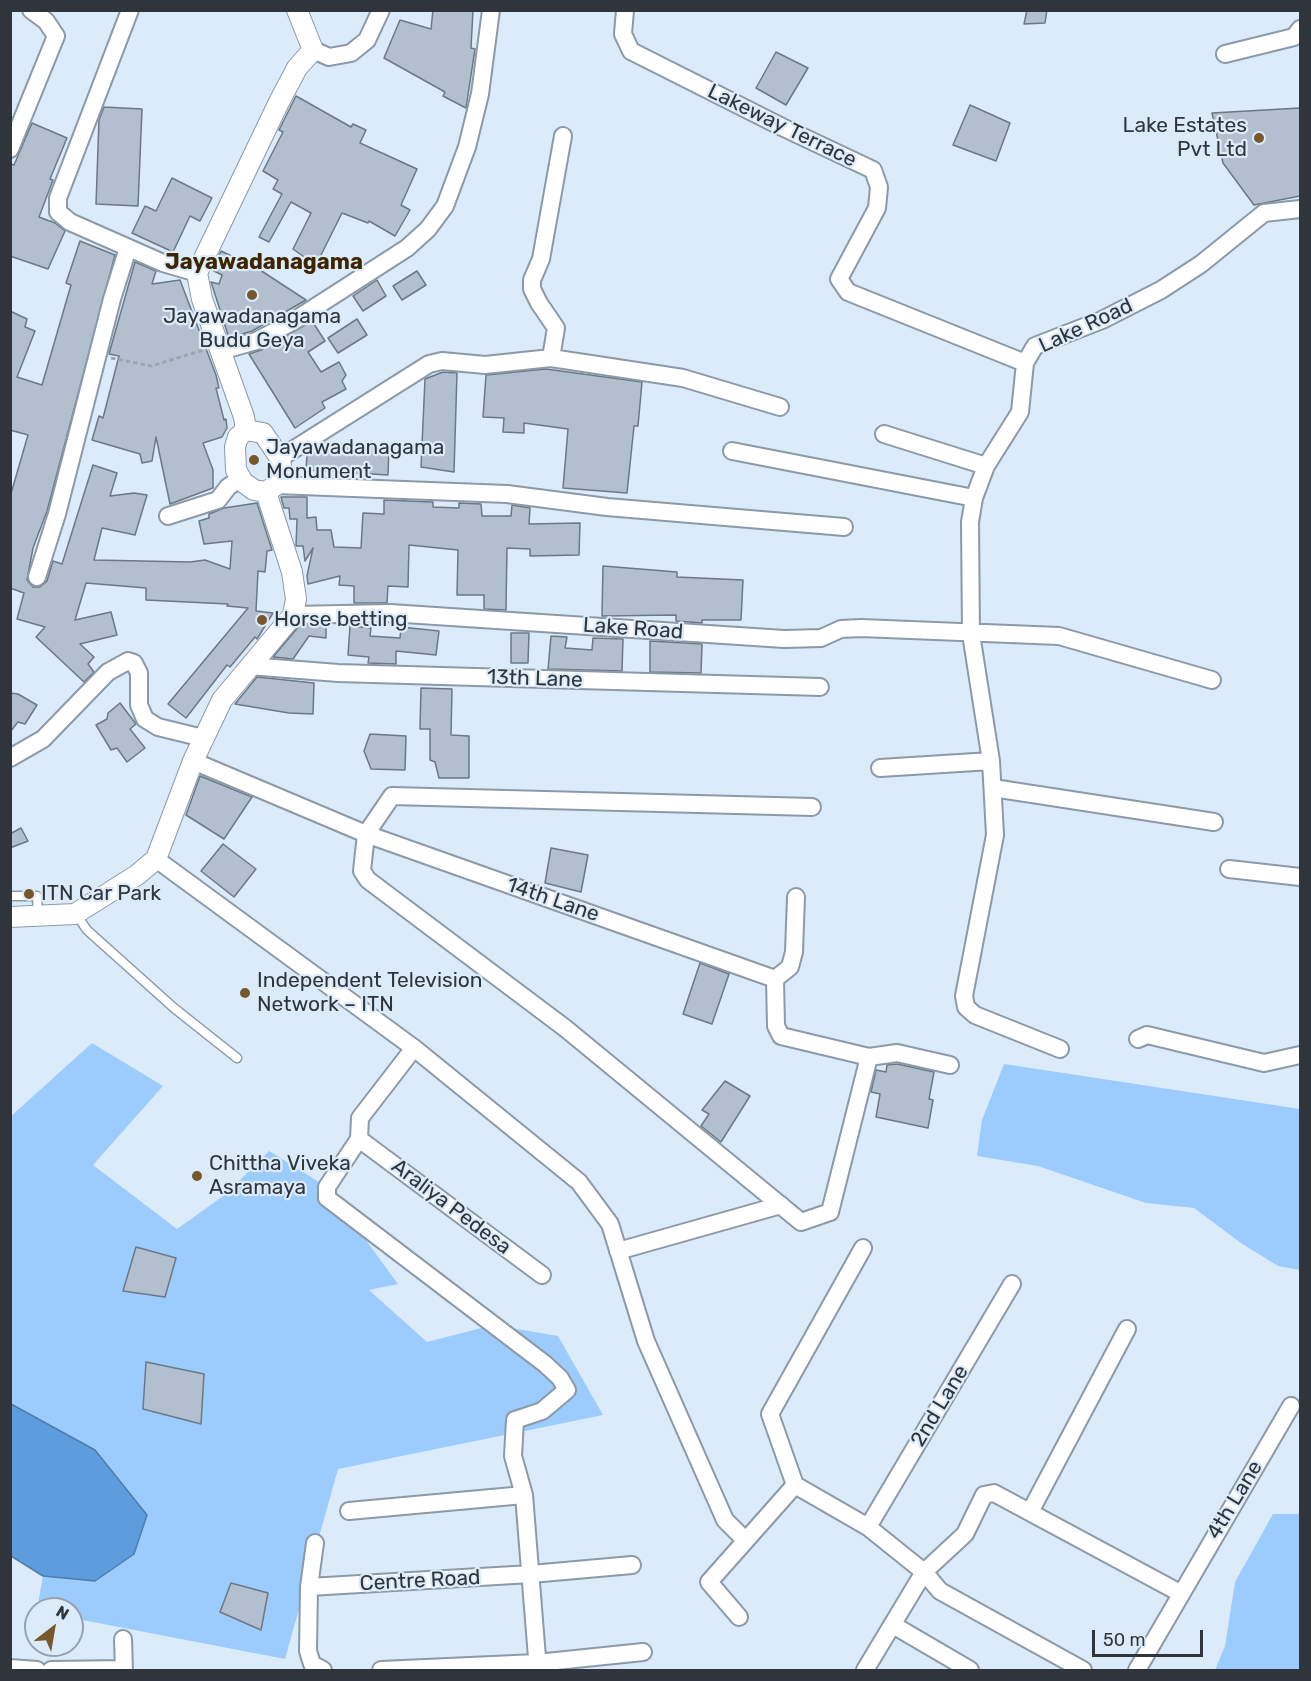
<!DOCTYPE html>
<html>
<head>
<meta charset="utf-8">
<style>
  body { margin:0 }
  #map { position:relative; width:1311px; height:1681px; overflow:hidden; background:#dcebfa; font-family:Rubik,sans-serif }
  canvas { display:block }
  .frame { position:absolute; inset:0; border:12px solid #2f353b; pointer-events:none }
  .north { position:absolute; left:24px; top:1597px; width:60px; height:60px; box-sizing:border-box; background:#dcebfa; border:2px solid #97a2ae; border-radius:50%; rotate:31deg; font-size:16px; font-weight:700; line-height:24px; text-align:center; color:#2f353b }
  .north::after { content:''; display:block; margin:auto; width:21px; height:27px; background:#78572d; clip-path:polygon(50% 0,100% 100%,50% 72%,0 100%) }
  .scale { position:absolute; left:1092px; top:1630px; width:111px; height:27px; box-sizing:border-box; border:3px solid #2f353b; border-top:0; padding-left:8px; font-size:18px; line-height:21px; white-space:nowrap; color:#2f353b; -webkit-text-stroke:4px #dcebfa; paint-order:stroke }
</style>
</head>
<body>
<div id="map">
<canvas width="1311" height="1681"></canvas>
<div class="frame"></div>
<div class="north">N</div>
<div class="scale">50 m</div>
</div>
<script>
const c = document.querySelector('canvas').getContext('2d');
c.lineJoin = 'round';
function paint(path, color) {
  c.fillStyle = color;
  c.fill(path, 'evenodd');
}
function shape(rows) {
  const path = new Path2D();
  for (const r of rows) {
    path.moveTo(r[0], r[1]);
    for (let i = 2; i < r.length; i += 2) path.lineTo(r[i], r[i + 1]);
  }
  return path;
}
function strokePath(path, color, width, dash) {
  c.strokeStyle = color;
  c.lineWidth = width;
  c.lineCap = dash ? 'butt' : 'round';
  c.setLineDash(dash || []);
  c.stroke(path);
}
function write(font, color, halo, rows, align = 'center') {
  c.font = font + ' Rubik,sans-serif';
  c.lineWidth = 4.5;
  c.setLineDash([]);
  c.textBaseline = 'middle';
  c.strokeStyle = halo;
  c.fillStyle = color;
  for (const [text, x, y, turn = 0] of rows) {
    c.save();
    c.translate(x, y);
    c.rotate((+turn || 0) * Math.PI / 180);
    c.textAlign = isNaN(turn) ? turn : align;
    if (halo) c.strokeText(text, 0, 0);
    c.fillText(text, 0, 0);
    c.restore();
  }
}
paint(shape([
  [92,1043,163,1086,93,1165,177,1229,226,1194,269,1151,327,1187,398,1284,369,1290,427,1342,493,1325,558,1336,603,1415,338,1469,285,1659,72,1618,72,1609,37,1609,43,1576,95,1581,95,1450,11,1404,10,1117],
  [1004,1064,1300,1109,1300,1270,1278,1266,1241,1243,1194,1208,1146,1203,1038,1166,977,1156,982,1120],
  [1273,1514,1300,1514,1300,1670,1215,1670,1225,1646,1235,1582]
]), '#9ccbfe');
const water = shape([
  [11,1404,95,1450,147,1515,134,1554,95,1581,43,1576,11,1556,11,1404]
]);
paint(water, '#5d9cdd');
strokePath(water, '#4f7dac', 1.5);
const building = shape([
  [433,10,473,10,471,48,475,49,466,108,443,96,445,92,384,58,400,20,431,29,433,10],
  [1027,10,1047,10,1045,23,1024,24,1027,10],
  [776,52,808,68,786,105,756,88,776,52],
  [296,96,351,127,353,124,366,130,360,143,417,169,401,205,410,210,395,236,369,221,368,223,342,213,315,267,302,260,304,257,293,249,311,213,291,202,269,242,259,237,282,194,273,189,278,180,263,171,283,132,279,130,296,96],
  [970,105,1010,123,996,161,953,145,970,105],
  [104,107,142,109,138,206,96,204,99,120,104,107],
  [1300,108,1300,196,1254,205,1223,163,1212,113,1300,108],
  [32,123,67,138,50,179,53,180,39,217,55,223,65,231,48,269,10,256,10,164,14,165,32,123],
  [172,178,212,198,200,221,190,216,173,252,132,233,145,206,156,211,172,178],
  [80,241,115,255,47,511,33,548,27,580,33,587,40,587,47,581,53,561,62,564,93,465,117,473,110,496,134,493,147,495,135,535,102,528,94,560,190,562,205,560,230,569,232,541,204,544,199,521,209,518,209,514,224,508,257,503,272,550,267,551,265,572,258,571,256,611,273,613,257,639,255,637,230,667,227,665,186,718,168,704,248,608,227,606,228,604,146,600,146,588,86,583,75,620,111,612,117,635,80,644,94,657,88,664,94,672,84,682,36,637,45,627,17,619,24,593,10,588,10,497,28,435,10,430,10,311,27,319,25,327,35,331,17,377,42,385,71,285,66,283,80,241],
  [221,251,257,268,306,300,252,331,229,338,211,282,219,284,222,275,212,270,221,251],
  [135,262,156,271,152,284,180,280,216,375,219,388,216,388,224,420,226,419,227,428,222,437,203,443,213,470,213,488,170,504,156,437,152,461,142,463,140,454,92,440,99,416,103,418,119,356,109,354,135,262],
  [417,271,426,285,402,300,393,286,417,271],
  [377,280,386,296,363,311,353,296,377,280],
  [357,319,367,335,338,353,328,338,357,319],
  [312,321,325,341,308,352,321,372,339,362,346,375,342,381,346,389,322,402,325,408,295,428,249,354,261,350,312,321],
  [546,369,642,382,638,426,634,426,627,493,563,488,568,429,524,423,524,433,503,432,504,418,483,417,486,375,546,369],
  [443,372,457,373,454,472,421,467,425,379,443,372],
  [323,443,389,447,388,475,306,470,307,454,323,443],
  [281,497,307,497,307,518,316,517,317,530,331,530,334,547,361,548,363,513,384,514,384,500,433,502,433,507,459,508,459,503,481,504,482,516,511,516,512,505,530,508,529,524,580,523,579,555,530,556,530,549,507,548,506,610,484,609,484,595,457,595,458,550,409,545,408,587,388,586,387,603,354,603,354,586,339,585,340,576,308,584,307,576,313,548,305,561,303,546,296,546,297,519,290,519,289,508,284,508,281,497],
  [603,566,677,572,677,577,743,580,741,620,702,620,702,623,676,621,676,615,602,616,603,566],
  [300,625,326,625,326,638,309,636,293,659,273,657,300,625],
  [350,626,371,628,370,636,400,638,401,627,439,631,436,655,396,651,396,664,368,663,369,657,348,655,350,626],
  [511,633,529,633,528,663,511,663,511,633],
  [551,636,567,637,565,648,592,650,593,638,623,639,622,671,548,669,551,636],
  [650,641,702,644,701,673,650,672,650,641],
  [257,677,314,683,313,714,289,713,235,704,257,677],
  [421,688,452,689,451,735,469,736,469,778,439,778,435,762,430,760,430,729,420,729,421,688],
  [10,693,18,694,37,705,25,724,18,722,10,732,10,693],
  [120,703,136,724,130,729,145,748,127,762,117,748,111,750,96,725,107,719,108,713,120,703],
  [370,734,406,736,405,770,371,769,364,751,370,734],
  [200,776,252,797,224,839,186,815,200,776],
  [21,828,28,841,10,848,10,834,21,828],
  [223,844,256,869,234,897,201,871,223,844],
  [551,848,588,855,581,892,545,883,551,848],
  [700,963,729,974,712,1024,683,1014,700,963],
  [897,1064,934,1072,929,1099,933,1100,928,1128,876,1117,880,1094,871,1092,876,1070,886,1072,887,1065,897,1064],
  [725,1081,750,1096,721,1142,701,1126,709,1114,702,1110,725,1081],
  [136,1247,176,1258,165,1297,123,1291,136,1247],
  [146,1362,204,1374,201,1424,143,1409,146,1362],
  [231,1583,268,1593,261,1630,220,1612,231,1583]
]);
paint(building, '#b2bfce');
strokePath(building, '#6b7886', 1.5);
const service = shape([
  [10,896,37,896,38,917],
  [76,914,87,930,174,1008,237,1058]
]);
const minor = shape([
  [130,10,58,198,58,212,70,222,163,263,197,273],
  [625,10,623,34,631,51,782,127,873,170,879,187,877,208,839,279,848,292,1025,363],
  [313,50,329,57,351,53,367,40,381,10],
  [1225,54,1294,37,1300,29],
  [10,149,56,36,46,21,31,10],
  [221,351,256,341,292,322,407,248,428,229,445,206,467,147,480,94,491,10],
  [551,358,556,328,539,303,532,289,532,280,541,259,563,136],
  [884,434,986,466],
  [732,451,974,498],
  [280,458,429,364,442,361,485,365,551,358,683,378,780,407],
  [276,485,507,494,607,507,844,527],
  [168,516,218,500,228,487,241,478],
  [37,577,57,514,112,299,128,248],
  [293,615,390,613,784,639,821,638,841,629,861,628,1059,636,1212,680],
  [249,666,338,673,820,687],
  [10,758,43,739,108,672,128,661,134,663,139,673,139,705,145,719,158,727,203,738],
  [193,761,366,834,775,979,776,1026,781,1036,869,1057,897,1053,950,1065],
  [880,768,991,761],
  [993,788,1214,822],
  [812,807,392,796,366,834,362,871,368,880,565,1028,801,1222,830,1212,869,1057],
  [156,859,414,1048,579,1182,610,1224,646,1341,725,1520,745,1540],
  [1229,869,1300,877],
  [775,979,790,967,794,952,796,897],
  [1138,1039,1147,1035,1264,1063,1300,1055],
  [414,1048,360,1118,359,1139,327,1187,327,1198,545,1364,560,1378,567,1390,542,1411,515,1420,513,1456,524,1495,538,1670],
  [1060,1049,975,1015,966,1007,964,996,995,835,991,761,971,634,970,522,974,498,986,466,1020,412,1025,363,1035,346,1102,320,1161,290,1201,264,1264,213,1300,209],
  [359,1139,542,1275],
  [618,1251,781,1205],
  [795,1485,868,1527,924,1572,940,1591,1083,1670],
  [349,1511,524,1495],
  [1030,1512,1127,1329],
  [868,1527,1012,1284],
  [315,1543,309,1587,308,1651,312,1664,323,1670],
  [309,1587,531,1574,632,1565],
  [739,1617,709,1582,795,1485,770,1414,863,1248],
  [893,1625,970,1670],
  [123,1639,124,1670],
  [10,1668,37,1670],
  [51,1670,124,1669],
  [381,1670,537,1663,643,1652],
  [865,1670,924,1572,965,1534,984,1495,994,1493,1180,1593],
  [1137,1670,1291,1406]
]);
const tertiary = shape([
  [246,430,244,417,202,299,197,273,279,102,297,68,313,50,297,10],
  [246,430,263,433,280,458,282,473,276,485,266,492],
  [246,430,238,437,235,447,236,470,243,482,254,490,266,492],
  [10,917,75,914,137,875,156,859,193,761,222,700,293,615,296,599,292,572,266,492]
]);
strokePath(service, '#8c99a7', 11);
strokePath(minor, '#8c99a7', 20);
strokePath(tertiary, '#8c99a7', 22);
strokePath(shape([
  [111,358,152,366,203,350]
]), '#9aa6b1', 3, [4.5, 3]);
strokePath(service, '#fff', 8);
strokePath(minor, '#fff', 16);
strokePath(tertiary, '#fff', 20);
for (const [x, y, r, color] of [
  [1259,138,6,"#78572d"],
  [252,295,6,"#78572d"],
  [254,460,6,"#78572d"],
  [262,620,6,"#78572d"],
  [29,894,6,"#78572d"],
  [245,993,6,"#78572d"],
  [197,1176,6,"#78572d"]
]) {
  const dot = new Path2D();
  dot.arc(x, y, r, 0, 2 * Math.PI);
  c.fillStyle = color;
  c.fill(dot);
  strokePath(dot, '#dcebfa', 2);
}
write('21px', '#2f353b', '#dcebfa', [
  ["Lakeway Terrace",782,126,26],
  ["Lake Road",1086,326,-25],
  ["Lake Road",633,629,4],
  ["13th Lane",535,679,2],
  ["14th Lane",553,900,19],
  ["Araliya Pedesa",451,1207,37],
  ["2nd Lane",940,1406,-59],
  ["4th Lane",1235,1500,-59],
  ["Centre Road",420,1581,-3]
]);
write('21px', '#2f353b', '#dcebfa', [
  ["Lake Estates",1247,126,"right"],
  ["Pvt Ltd",1247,150,"right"],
  ["Jayawadanagama",252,317,"center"],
  ["Budu Geya",252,341,"center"],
  ["Jayawadanagama",266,448],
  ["Monument",266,472],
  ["Horse betting",274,620],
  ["ITN Car Park",41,894],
  ["Independent Television",257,981],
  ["Network – ITN",257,1005],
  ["Chittha Viveka",209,1164],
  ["Asramaya",209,1188]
], 'left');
write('bold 22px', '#3e2502', '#dcebfa', [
  ["Jayawadanagama",264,263]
]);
</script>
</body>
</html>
